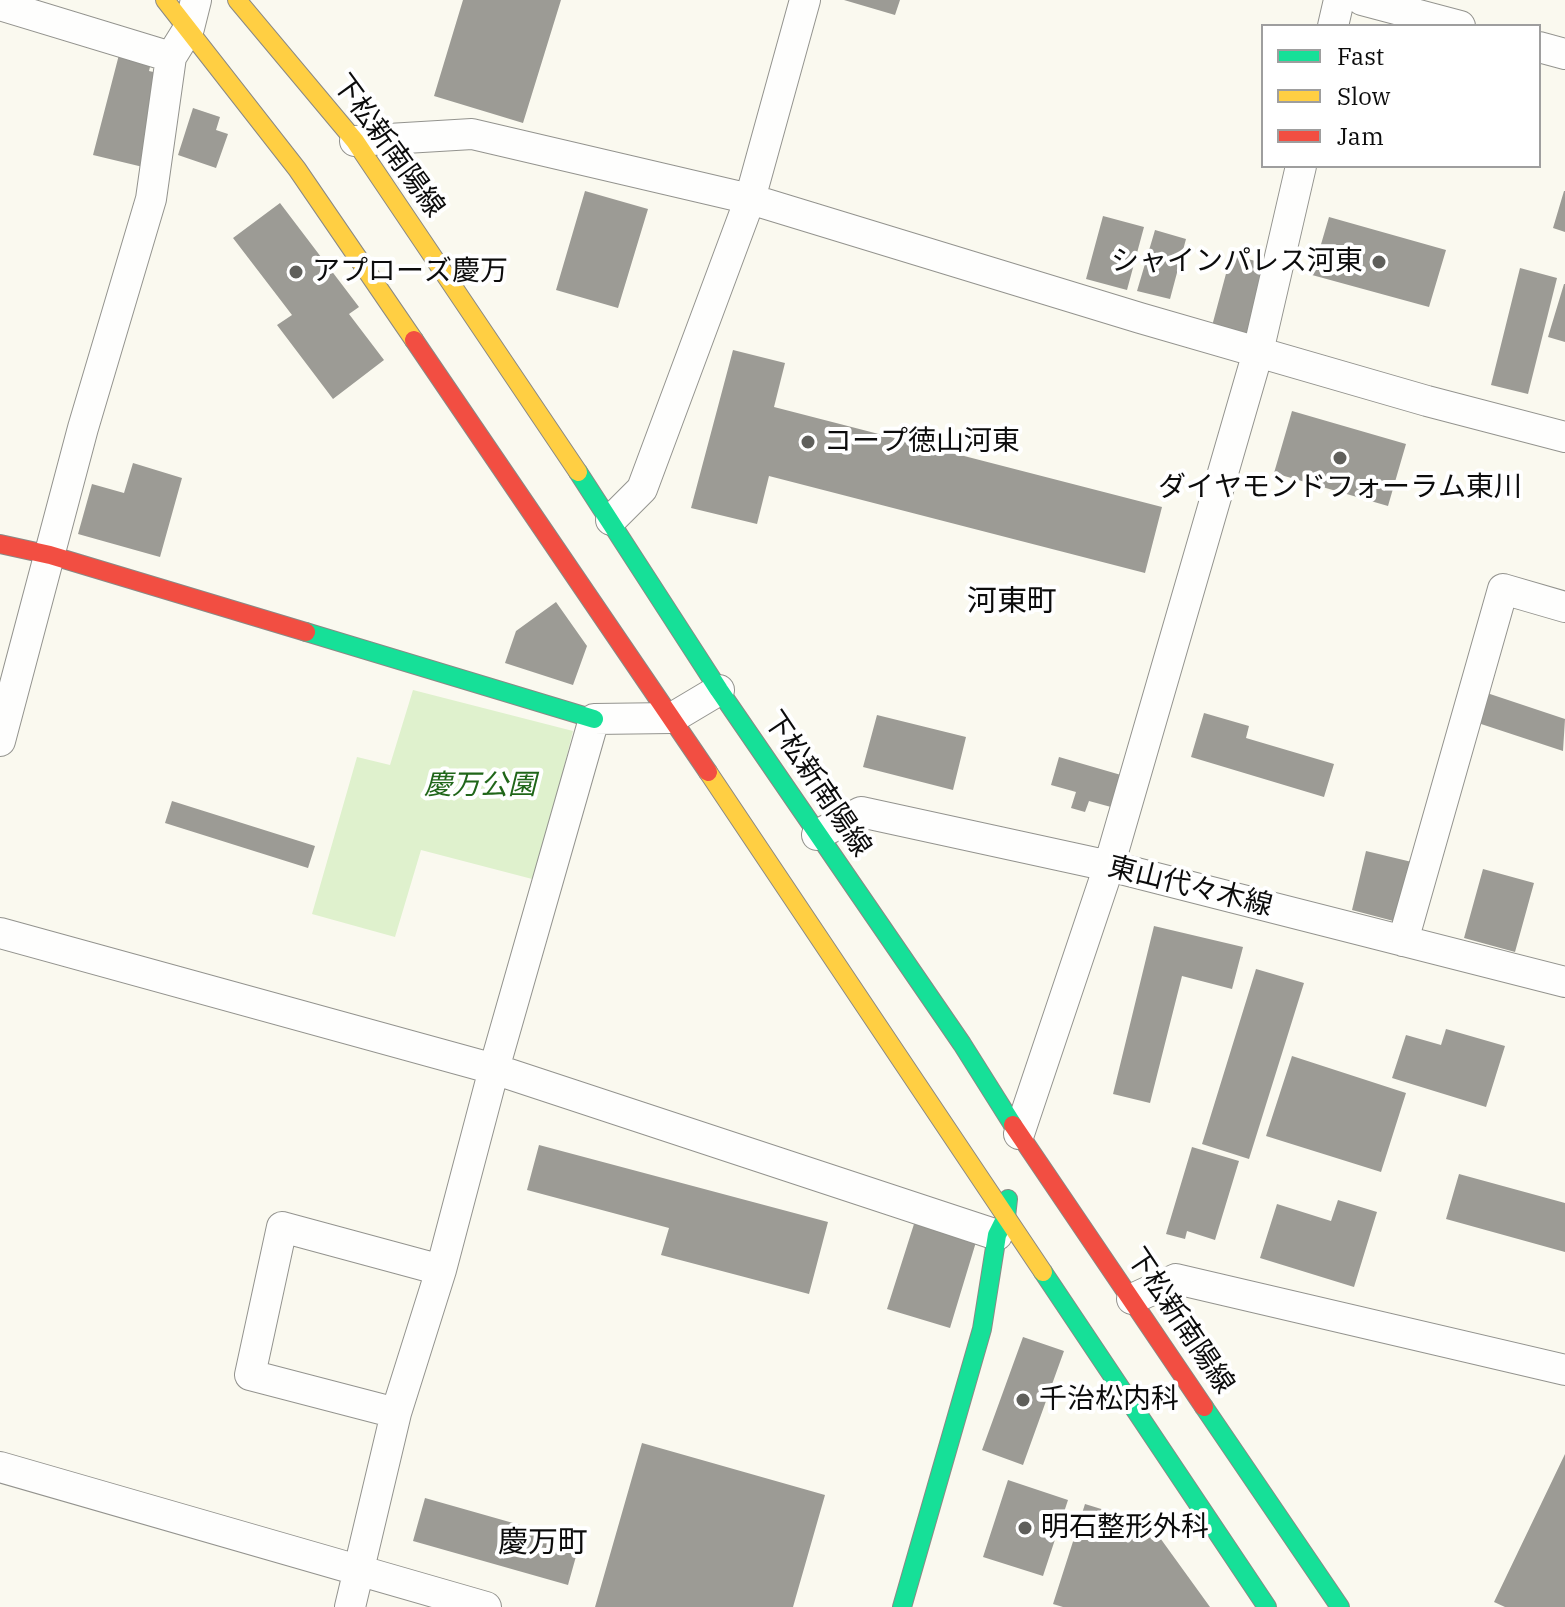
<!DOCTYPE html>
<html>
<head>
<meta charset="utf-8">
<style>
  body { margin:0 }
  #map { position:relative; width:1565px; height:1607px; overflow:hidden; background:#faf9ef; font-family:"IBM Plex Serif",serif }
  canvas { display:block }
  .legend { position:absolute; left:1261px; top:24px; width:280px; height:144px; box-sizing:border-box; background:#fff; border:2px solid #9e9e9e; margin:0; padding:10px 14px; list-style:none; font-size:24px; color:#0c0c0c }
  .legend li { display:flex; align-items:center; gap:16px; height:40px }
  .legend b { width:40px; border:2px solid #9e9e9e }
</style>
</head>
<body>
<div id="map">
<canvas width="1565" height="1607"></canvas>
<ul class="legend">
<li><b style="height:10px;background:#16e098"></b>Fast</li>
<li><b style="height:10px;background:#ffcf43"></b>Slow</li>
<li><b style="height:10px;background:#f24e42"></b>Jam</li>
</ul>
</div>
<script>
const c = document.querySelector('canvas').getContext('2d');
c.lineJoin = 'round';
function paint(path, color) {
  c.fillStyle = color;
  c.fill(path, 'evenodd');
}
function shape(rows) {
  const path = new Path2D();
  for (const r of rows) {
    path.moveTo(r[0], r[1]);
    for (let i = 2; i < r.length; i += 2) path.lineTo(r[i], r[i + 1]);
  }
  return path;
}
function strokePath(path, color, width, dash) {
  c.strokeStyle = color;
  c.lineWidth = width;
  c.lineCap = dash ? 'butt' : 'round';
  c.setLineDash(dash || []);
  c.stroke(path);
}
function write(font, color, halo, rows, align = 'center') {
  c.font = font + ' "IBM Plex Serif","Noto Sans JP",serif';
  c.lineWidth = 8;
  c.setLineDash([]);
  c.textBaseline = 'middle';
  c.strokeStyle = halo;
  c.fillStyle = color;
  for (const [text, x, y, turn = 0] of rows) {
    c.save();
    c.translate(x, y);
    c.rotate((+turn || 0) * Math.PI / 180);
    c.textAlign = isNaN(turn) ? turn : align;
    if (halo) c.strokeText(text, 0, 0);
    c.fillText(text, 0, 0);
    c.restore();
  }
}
paint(shape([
  [413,690,573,731,536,880,421,850,395,937,312,914,357,757,390,765]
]), '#dff1cd');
paint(shape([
  [463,0,561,0,523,123,434,96],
  [844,0,900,0,895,15],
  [121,47,153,55,149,71,166,75,143,167,93,155],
  [193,108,220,117,216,130,228,134,216,168,178,155],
  [585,191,648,209,618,308,556,290],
  [1564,191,1565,191,1565,232,1553,228],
  [280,203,359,307,349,314,384,360,333,399,277,325,292,315,233,238],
  [1103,216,1144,227,1127,290,1086,279],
  [1329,217,1446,250,1429,307,1312,275],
  [1155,230,1186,239,1170,299,1137,291],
  [1231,255,1268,264,1249,336,1212,326],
  [1520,268,1557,278,1528,394,1491,385],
  [1564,284,1565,284,1565,342,1548,337],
  [733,350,785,363,774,407,1162,507,1145,573,769,476,757,524,691,508],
  [1292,411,1406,444,1388,506,1274,473],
  [133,463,182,478,160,557,78,534,92,484,124,493],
  [556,602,587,646,573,685,505,663,516,631],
  [1484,692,1565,719,1563,751,1475,722],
  [1204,713,1249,726,1246,738,1334,764,1324,797,1191,757],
  [877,715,966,737,953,790,863,767],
  [1059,757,1121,775,1111,807,1089,801,1085,812,1071,808,1076,792,1051,785],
  [172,801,315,846,308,868,165,823],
  [1366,851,1416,863,1401,923,1352,910],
  [1483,869,1534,883,1515,952,1464,938],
  [1154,926,1243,947,1232,989,1182,976,1150,1103,1113,1094],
  [1256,969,1304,983,1249,1159,1202,1144],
  [1446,1029,1505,1046,1486,1107,1392,1078,1406,1035,1441,1045],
  [1292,1056,1406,1093,1381,1172,1266,1136],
  [539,1145,828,1222,809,1294,661,1255,669,1228,527,1190],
  [1192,1147,1239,1161,1215,1240,1187,1231,1185,1239,1166,1234],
  [1459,1174,1565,1203,1565,1252,1446,1219],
  [1338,1200,1377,1212,1354,1287,1260,1258,1277,1204,1331,1221],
  [914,1224,976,1242,950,1328,887,1309],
  [1023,1337,1064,1351,1023,1465,982,1450],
  [642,1443,825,1495,793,1607,595,1607],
  [1565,1454,1565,1607,1505,1607,1494,1602],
  [1008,1480,1068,1500,1043,1576,983,1557],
  [425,1498,580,1542,568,1585,413,1541],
  [1085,1504,1150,1524,1210,1607,1063,1607,1053,1604]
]), '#9c9b95');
const street = shape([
  [1362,0,1460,26],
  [0,5,171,57],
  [1333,26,1339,0],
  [1539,47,1565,54],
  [355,141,472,134,750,199,1140,318,1427,401,1565,437],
  [611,520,642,489,750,199,805,0],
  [0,741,83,428,151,199,171,57,189,28,196,0],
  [817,835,861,812,1109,866,1565,982],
  [0,933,494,1069,997,1235],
  [1403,941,1503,589,1565,607],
  [1019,1134,1109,866,1258,352,1301,166],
  [1132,1299,1176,1279,1565,1370],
  [396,1413,250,1375,282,1227,441,1270],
  [0,1467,486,1607],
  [350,1607,396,1413,441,1270,494,1069,594,719,672,718,719,690]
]);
const fast = shape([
  [578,472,719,690,962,1044,1013,1125],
  [306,632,594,719],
  [1043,1272,1267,1607],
  [1204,1407,1340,1607],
  [902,1607,982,1329,997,1235,1006,1217,1008,1199]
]);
const slow = shape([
  [165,0,297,169,414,340],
  [237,0,355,141,578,472],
  [708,772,1043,1272]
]);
const jam = shape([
  [414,340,708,772],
  [0,544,50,555,306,632],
  [1013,1125,1204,1407]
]);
strokePath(street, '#93938e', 32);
strokePath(fast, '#8a8985', 20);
strokePath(slow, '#8a8985', 20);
strokePath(jam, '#8a8985', 20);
strokePath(street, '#fefefd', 30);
strokePath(fast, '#16e098', 18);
strokePath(slow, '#ffcf43', 18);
strokePath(jam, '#f24e42', 18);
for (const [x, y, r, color] of [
  [1379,262,8,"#5f5f5b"],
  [296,272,8,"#5f5f5b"],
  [808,442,8,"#5f5f5b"],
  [1340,458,8,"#5f5f5b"],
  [1023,1400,8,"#5f5f5b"],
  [1025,1528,8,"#5f5f5b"]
]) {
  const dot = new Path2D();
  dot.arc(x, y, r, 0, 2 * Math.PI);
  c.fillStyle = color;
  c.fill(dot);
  strokePath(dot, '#fff', 3);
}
write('28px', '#0c0c0c', '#fff', [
  ["下松新南陽線",388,146,54],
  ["下松新南陽線",817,784,56],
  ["東山代々木線",1190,887,14],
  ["下松新南陽線",1180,1321,56]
]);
write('28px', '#0c0c0c', '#fff', [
  ["シャインパレス河東",1363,262,"right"],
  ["アプローズ慶万",312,272],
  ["コープ徳山河東",824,442],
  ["ダイヤモンドフォーラム東川",1340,488,"center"],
  ["千治松内科",1039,1400],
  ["明石整形外科",1041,1528]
], 'left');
write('italic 28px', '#206619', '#fff', [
  ["慶万公園",480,786]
]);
write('30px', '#0c0c0c', '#fff', [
  ["河東町",1012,602],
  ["慶万町",543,1543]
]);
</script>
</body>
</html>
